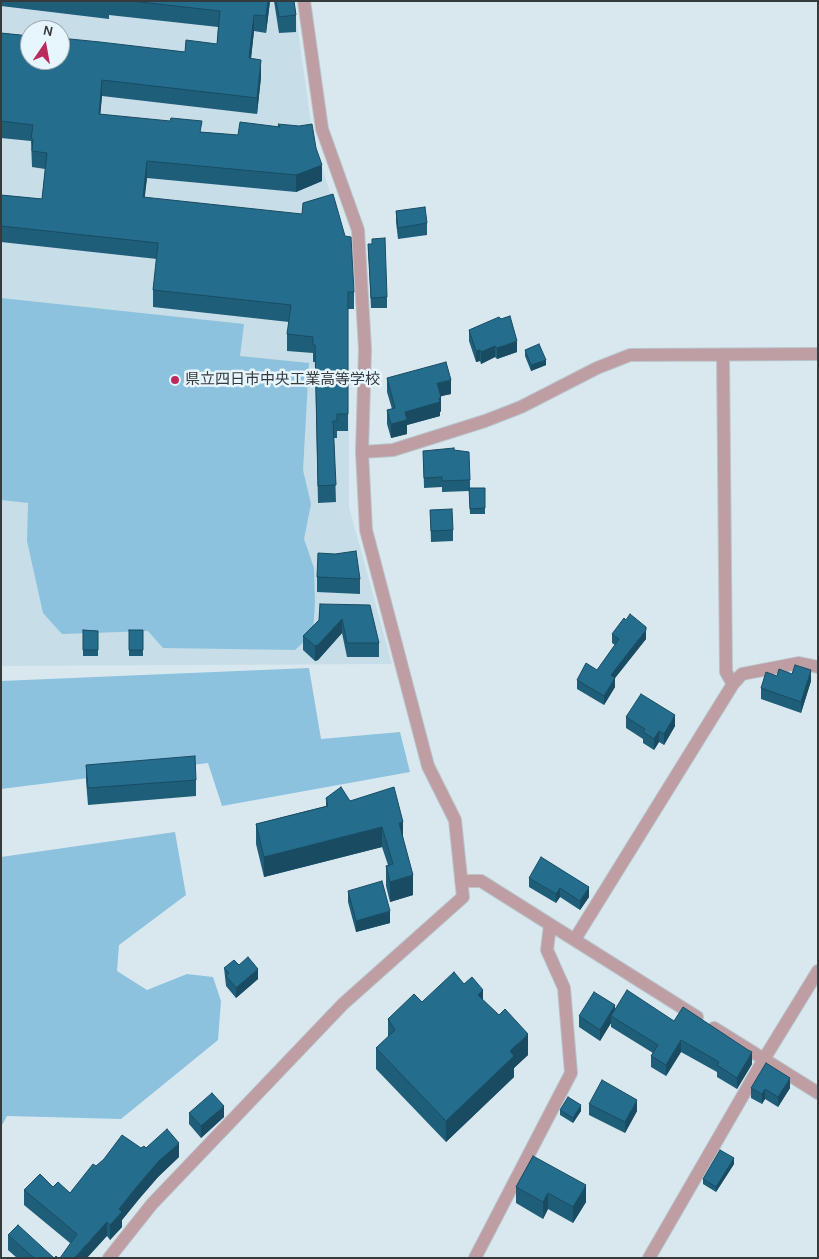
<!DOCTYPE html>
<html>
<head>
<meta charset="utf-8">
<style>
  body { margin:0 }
  #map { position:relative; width:819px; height:1259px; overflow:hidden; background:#d9e8ef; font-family:Karla,sans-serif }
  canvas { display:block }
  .frame { position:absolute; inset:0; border:2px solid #353a3d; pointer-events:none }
  .north { position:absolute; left:20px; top:20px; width:50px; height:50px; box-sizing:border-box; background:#e7f5fd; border:1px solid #a0aab0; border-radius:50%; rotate:12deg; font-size:14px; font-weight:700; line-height:20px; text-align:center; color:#353a3d }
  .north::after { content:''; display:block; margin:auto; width:18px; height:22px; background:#b92b5c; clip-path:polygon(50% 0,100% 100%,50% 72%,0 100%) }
</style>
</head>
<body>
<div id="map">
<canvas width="819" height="1259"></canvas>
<div class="frame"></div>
<div class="north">N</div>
</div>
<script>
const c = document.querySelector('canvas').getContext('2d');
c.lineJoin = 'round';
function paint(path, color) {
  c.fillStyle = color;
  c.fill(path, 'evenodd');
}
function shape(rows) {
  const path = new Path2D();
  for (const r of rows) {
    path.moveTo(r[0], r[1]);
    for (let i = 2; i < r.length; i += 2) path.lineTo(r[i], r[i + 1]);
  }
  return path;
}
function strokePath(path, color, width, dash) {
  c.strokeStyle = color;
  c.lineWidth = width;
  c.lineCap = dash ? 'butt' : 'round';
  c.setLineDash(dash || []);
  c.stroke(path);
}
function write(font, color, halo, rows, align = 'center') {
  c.font = font + ' Karla,"Noto Sans JP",sans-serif';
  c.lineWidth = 5;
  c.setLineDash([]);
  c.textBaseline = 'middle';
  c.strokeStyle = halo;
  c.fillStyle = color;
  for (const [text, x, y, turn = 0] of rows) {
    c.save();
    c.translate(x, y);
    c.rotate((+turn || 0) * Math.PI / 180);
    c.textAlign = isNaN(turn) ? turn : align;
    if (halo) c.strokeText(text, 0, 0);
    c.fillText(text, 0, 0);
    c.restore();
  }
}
paint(shape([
  [1,1,294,1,313,138,349,253,349,507,392,664,1,666],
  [30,30,60,30,60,60,30,60]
]), '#c7dde8');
paint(shape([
  [1,298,244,324,240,356,309,363,303,470,311,504,304,539,314,568,315,601,313,633,295,650,163,648,148,631,62,634,43,613,27,541,28,503,1,500],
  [309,668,321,739,400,732,410,772,222,806,208,763,1,789,1,681],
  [175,832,186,895,119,945,117,971,147,990,187,974,213,977,221,1001,218,1040,121,1119,7,1116,1,1127,1,857]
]), '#8cc2de');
const minor = shape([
  [723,355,726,672,733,684],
  [362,452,393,450,485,421,521,407,597,368,630,355,818,354],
  [461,881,481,881,697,1017],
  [575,939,733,684,742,674,799,663,818,667],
  [714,1028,818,1093],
  [109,1258,152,1204,343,1004,463,897,455,820,428,766,366,530,362,452,365,349,358,230,322,129,304,1],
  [475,1258,571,1073,564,988,547,950,550,925],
  [649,1258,764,1059,818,971]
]);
strokePath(minor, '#b8c5cb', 14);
strokePath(minor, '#be9da3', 12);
paint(shape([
  [1,1,270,1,266,33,254,31,251,59,261,77,257,114,102,96,100,114,202,132,238,135,278,127,278,124,316,148,322,181,296,192,147,178,144,197,354,292,354,309,348,309,348,431,337,431,337,438,334,438,336,502,318,503,315,362,313,362,313,353,287,351,287,334,289,322,153,307,153,290,157,259,1,242,1,195,42,199,45,169,32,167,31,141,1,138,1,33,185,52,217,44,218,27,109,15,109,19,1,6],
  [274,1,294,1,296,15,296,32,279,33],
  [396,211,427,223,427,235,398,239,396,222],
  [368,244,387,297,387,308,371,308],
  [469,330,517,352,497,359,495,357,481,364,480,361,476,362,469,341],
  [525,350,546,365,531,371,525,356],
  [387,378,451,394,441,396,441,411,440,412,440,416,407,425,407,434,391,438,387,424,387,410,392,409,387,392],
  [454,450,470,480,470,488,485,488,485,514,470,514,469,491,442,492,442,487,424,488,423,451],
  [430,510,453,530,453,541,431,542],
  [335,554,360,579,360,594,317,592,317,577],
  [320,604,379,643,379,657,347,657,342,633,318,660,315,661,303,650,303,636,319,620],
  [83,630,98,631,98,656,83,656],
  [129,630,143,630,143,656,129,656],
  [612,634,646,639,615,678,615,687,604,705,577,689,577,680,597,670,615,645,612,643],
  [777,676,811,681,801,713,761,699,761,688],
  [626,717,675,726,664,745,659,742,654,750,643,743,643,739,626,728],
  [86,765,196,780,196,796,88,805,86,781],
  [326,798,350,801,403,837,413,895,390,902,386,886,386,866,388,865,382,847,264,877,256,844,256,824,326,806],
  [529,878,589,897,580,910,560,897,556,903,529,887],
  [348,891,390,923,356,932,348,902],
  [239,965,258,979,236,998,226,986,224,968],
  [464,984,483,1000,528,1055,514,1068,514,1077,446,1142,376,1069,376,1048,388,1037,388,1019,422,1002],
  [615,1009,674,1021,752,1064,737,1089,717,1077,717,1072,681,1052,666,1076,651,1067,651,1056,653,1053,611,1027,611,1023,600,1041,579,1027,579,1016],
  [751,1088,790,1088,778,1107,765,1099,762,1104,751,1098],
  [589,1104,637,1111,625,1133,589,1115],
  [560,1110,581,1111,573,1123,560,1115],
  [189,1113,224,1117,201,1138,189,1124],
  [141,1148,146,1148,179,1157,158,1177,139,1199,122,1220,122,1227,110,1240,107,1236,70,1243,24,1205,24,1190,53,1187,70,1193,96,1166],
  [533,1156,586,1202,573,1223,548,1209,543,1219,516,1203,516,1187],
  [734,1164,716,1192,703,1184,703,1179],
  [8,1235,54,1258,58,1258,17,1258,8,1250]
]), '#1f5e79');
paint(shape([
  [268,1,270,1,266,33,266,16],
  [254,15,254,31,249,75,249,58],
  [261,60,261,77,257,114,257,98],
  [102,80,102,96,99,130,99,114],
  [147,161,147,178,143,213,143,197],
  [322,165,322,181,296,192,296,175],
  [517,341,517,352,497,359,497,348],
  [495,346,495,357,481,364,481,352],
  [480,350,480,361,476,362,476,351],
  [546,360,546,365,531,371,531,365],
  [451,380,451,394,437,397,437,383],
  [441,397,441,411,440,412,440,416,407,425,407,434,391,438,391,424,405,412],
  [342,619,342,633,318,660,315,661,315,646],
  [646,630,646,639,615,678,615,687,604,705,604,696,611,675],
  [811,670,811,681,801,713,801,702],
  [675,715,675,726,664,745,664,734],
  [659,731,659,742,654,750,654,739],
  [403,822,403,842,399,823],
  [382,827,382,847,264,877,264,857],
  [413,875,413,895,390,902,390,882],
  [589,887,589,897,580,910,580,901],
  [560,888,560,897,556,903,556,894],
  [390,911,390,923,356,932,356,921],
  [258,969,258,979,236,998,236,988],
  [483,990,483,1011,478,995],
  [615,1005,615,1017,611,1016,611,1023,600,1041,600,1030],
  [528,1034,528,1055,514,1068,514,1077,446,1142,446,1121,510,1051],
  [681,1040,681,1052,666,1076,666,1065],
  [752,1052,752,1064,737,1089,737,1078],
  [790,1078,790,1088,778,1107,778,1097],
  [765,1089,765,1099,762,1104,762,1094],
  [637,1100,637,1111,625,1133,625,1122],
  [581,1105,581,1111,573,1123,573,1118],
  [224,1106,224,1117,201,1138,201,1126],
  [179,1143,179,1157,158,1177,139,1199,122,1220,122,1227,110,1240,110,1225,119,1209,158,1162],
  [734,1158,734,1164,716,1192,716,1187],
  [586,1185,586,1202,573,1223,573,1207],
  [548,1193,548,1209,543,1219,543,1202],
  [107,1222,107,1236,87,1258,74,1258]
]), '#194c63');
const building = shape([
  [131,1,268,1,266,16,254,15,249,58,261,60,257,98,102,80,99,114,170,121,171,118,202,121,200,132,238,135,240,122,280,127,278,124,299,126,312,124,316,148,322,165,296,175,147,161,143,197,302,214,303,203,333,194,345,236,351,237,354,292,348,292,348,414,337,414,337,421,333,421,336,485,318,486,315,345,313,345,313,337,287,334,291,305,153,290,158,243,1,226,1,195,42,199,47,153,32,151,33,139,31,139,33,125,1,121,1,33,30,36,30,60,60,60,60,38,100,42,185,52,186,40,217,44,220,11,131,1],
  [276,1,294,1,296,15,279,17,276,1],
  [425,207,427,223,398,228,396,211,425,207],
  [385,238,387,297,371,298,368,244,372,244,372,239,385,238],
  [510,316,517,341,497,348,495,346,481,352,480,350,476,351,469,330,499,317,501,319,510,316],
  [539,344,546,360,531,365,525,350,539,344],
  [446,362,451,380,437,383,441,397,439,398,440,402,405,412,407,420,391,424,387,410,395,408,387,378,446,362],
  [454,448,454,450,469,452,470,480,442,481,442,477,424,478,423,451,454,448],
  [469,488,485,488,485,508,470,509,469,488],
  [452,509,453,530,431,531,430,510,452,509],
  [356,551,360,579,317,577,318,553,335,554,356,551],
  [320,604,370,605,379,643,347,643,342,619,318,645,315,646,303,636,319,620,320,604],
  [630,614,646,627,646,630,611,675,615,678,604,696,577,680,586,663,597,670,619,639,612,634,624,618,626,620,630,614],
  [83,630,98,631,98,650,83,650,83,630],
  [129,630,143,630,143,650,129,650,129,630],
  [795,665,811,670,801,702,761,688,766,672,777,676,779,669,792,674,795,665],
  [641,694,675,715,664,734,659,731,654,739,643,732,645,729,626,717,641,694],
  [195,756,196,780,88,788,86,765,195,756],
  [341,787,350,801,394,787,403,822,399,823,413,875,390,882,386,866,393,864,382,827,264,857,256,824,328,806,326,798,341,787],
  [541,857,589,887,580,901,560,888,556,894,529,878,541,857],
  [382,881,390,911,356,921,348,891,382,881],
  [248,957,258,969,236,988,226,976,229,973,224,968,234,960,239,965,248,957],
  [454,972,464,984,472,977,483,990,478,995,499,1015,505,1009,528,1034,510,1051,514,1056,446,1121,376,1048,395,1030,388,1019,414,994,422,1002,454,972],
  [627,990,674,1021,683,1007,748,1050,752,1052,737,1078,717,1065,719,1062,681,1040,666,1065,651,1056,658,1045,611,1016,627,990],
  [594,992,615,1005,600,1030,579,1016,594,992],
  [766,1063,790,1078,778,1097,765,1089,762,1094,751,1088,766,1063],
  [602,1080,637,1100,625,1122,589,1104,602,1080],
  [212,1093,224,1106,201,1126,189,1113,212,1093],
  [568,1097,581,1105,573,1118,560,1110,568,1097],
  [167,1129,179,1143,158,1162,139,1184,119,1209,122,1212,110,1225,107,1222,74,1258,60,1258,77,1234,24,1190,40,1174,53,1187,58,1182,70,1193,93,1164,96,1166,104,1159,122,1135,141,1148,144,1146,146,1148,167,1129],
  [720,1150,734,1158,716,1187,703,1179,720,1150],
  [533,1156,586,1185,573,1207,548,1193,543,1202,516,1187,533,1156],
  [18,1225,54,1258,56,1256,58,1258,34,1258,8,1235,18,1225]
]);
paint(building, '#246d8d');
strokePath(building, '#194c63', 1);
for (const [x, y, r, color] of [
  [175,380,5,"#b92b5c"]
]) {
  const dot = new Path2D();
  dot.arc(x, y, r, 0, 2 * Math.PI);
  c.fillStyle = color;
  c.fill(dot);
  strokePath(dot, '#e7f5fd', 2);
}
write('15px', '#353a3d', '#e7f5fd', [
  ["県立四日市中央工業高等学校",185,380]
], 'left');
</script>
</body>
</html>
